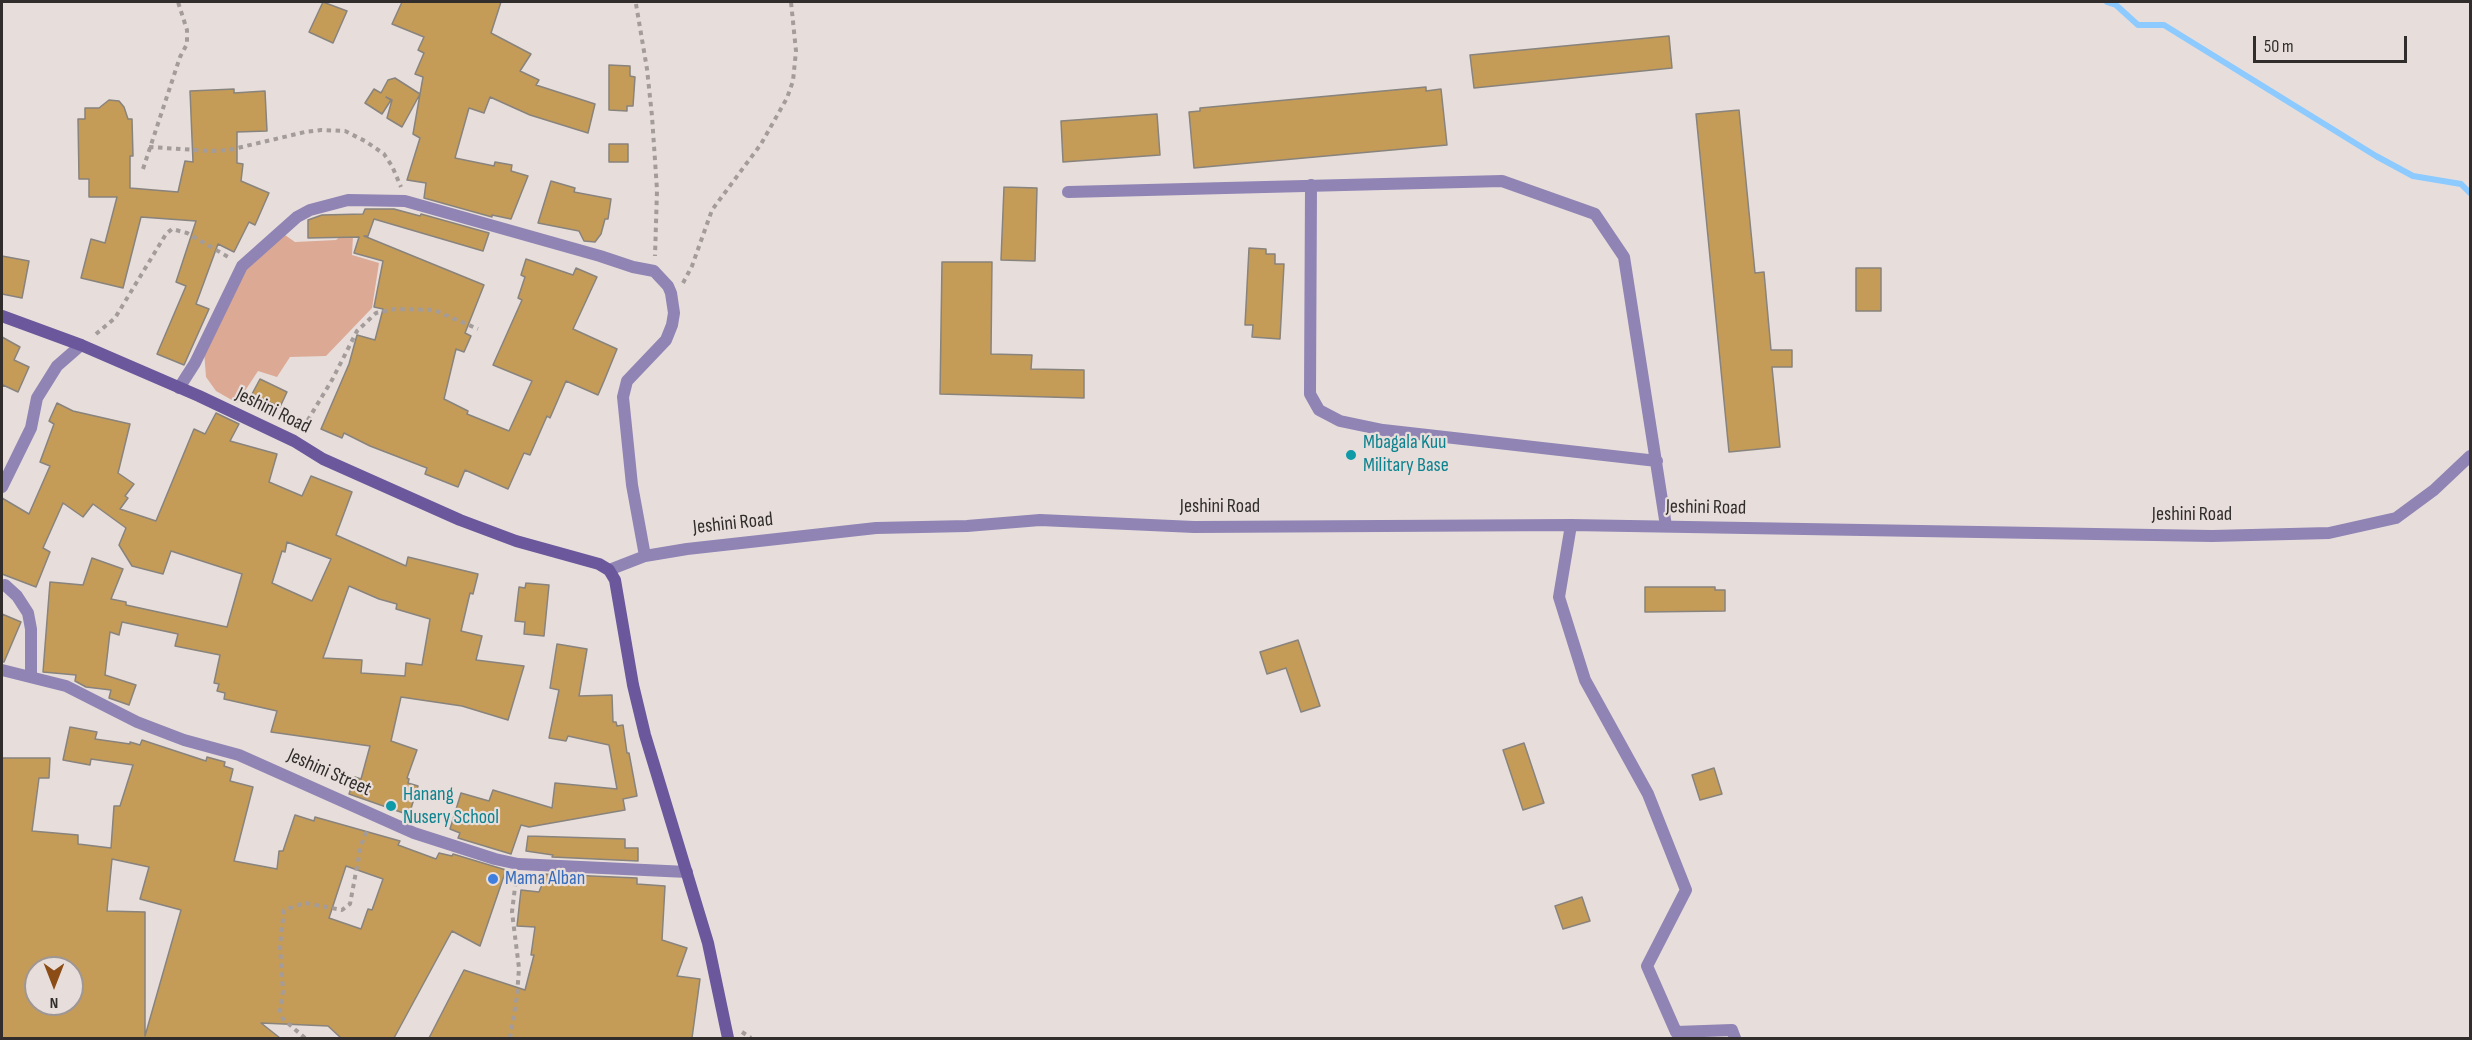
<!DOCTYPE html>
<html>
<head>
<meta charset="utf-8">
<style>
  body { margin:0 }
  #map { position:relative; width:2472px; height:1040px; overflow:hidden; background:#e7dedb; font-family:"Sofia Sans Condensed",sans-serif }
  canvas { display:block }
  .frame { position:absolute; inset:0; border:3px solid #302d2c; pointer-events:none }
  .north { position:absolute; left:24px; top:956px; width:60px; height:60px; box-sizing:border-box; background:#e7dedb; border:2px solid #9e9795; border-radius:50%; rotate:180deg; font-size:16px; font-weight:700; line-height:24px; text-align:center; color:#302d2c }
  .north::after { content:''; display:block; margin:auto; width:21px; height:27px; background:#8c4c15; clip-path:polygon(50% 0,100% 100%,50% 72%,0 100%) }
  .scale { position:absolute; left:2253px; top:36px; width:154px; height:27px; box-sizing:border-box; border:3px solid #302d2c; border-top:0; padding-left:8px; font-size:18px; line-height:21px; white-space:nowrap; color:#302d2c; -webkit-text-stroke:4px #e7dedb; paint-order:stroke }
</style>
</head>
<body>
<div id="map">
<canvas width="2472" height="1040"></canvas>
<div class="frame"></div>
<div class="north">N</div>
<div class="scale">50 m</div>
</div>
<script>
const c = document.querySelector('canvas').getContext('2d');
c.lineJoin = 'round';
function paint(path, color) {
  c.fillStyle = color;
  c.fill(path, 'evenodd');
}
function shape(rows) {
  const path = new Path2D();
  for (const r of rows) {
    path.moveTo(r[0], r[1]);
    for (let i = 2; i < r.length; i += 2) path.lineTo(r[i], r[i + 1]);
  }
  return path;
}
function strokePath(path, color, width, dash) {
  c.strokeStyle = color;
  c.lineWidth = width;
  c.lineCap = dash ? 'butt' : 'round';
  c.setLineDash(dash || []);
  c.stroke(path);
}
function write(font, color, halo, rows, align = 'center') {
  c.font = font + ' "Sofia Sans Condensed",sans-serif';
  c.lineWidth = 4.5;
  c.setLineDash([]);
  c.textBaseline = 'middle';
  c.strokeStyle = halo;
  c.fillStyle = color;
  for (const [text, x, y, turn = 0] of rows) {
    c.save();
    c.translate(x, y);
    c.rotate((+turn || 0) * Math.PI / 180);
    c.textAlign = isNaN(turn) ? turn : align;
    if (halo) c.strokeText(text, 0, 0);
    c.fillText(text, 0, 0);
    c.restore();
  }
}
paint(shape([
  [285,235,295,242,336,240,342,235,353,236,352,255,379,263,372,308,326,356,290,357,277,377,258,371,237,403,216,391,206,377,204,351,235,278]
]), '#dca995');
strokePath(shape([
  [2107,2,2116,5,2138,25,2164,25,2376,156,2413,176,2461,184,2470,193]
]), '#8ccaff', 6);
const building = shape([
  [323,2,347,11,333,43,309,32,323,2],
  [402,2,501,2,491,33,531,54,520,71,539,80,536,85,595,104,588,133,530,115,490,97,484,113,469,108,455,158,494,166,495,162,512,165,511,171,528,176,511,219,492,215,492,217,424,198,426,183,407,180,420,138,413,134,423,77,415,74,424,53,418,50,424,37,392,24,402,2],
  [1669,36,1672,68,1474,88,1470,55,1669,36],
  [609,65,630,66,630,76,635,77,633,106,627,106,627,111,609,110,609,65],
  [395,78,420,94,402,127,387,118,392,100,386,97,391,100,382,114,365,103,374,89,381,93,388,80,395,78],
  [1426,87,1426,91,1441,89,1447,145,1194,168,1189,112,1200,111,1200,108,1426,87],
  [234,89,234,93,265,91,267,131,237,132,237,163,243,164,241,181,269,193,255,225,249,222,234,252,218,244,196,304,209,309,184,365,157,354,186,286,176,282,196,221,141,217,123,288,81,278,91,239,105,243,117,197,89,197,89,179,79,179,78,119,85,119,85,108,99,108,109,100,119,101,124,107,128,119,132,119,133,156,130,156,130,188,178,192,185,161,193,162,190,91,234,89],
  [1739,110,1755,273,1764,272,1771,350,1792,350,1792,367,1772,367,1780,447,1729,452,1696,114,1739,110],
  [1157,114,1160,155,1063,162,1061,121,1157,114],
  [609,144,628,144,628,162,609,162,609,144],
  [551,181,575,188,574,192,611,199,608,219,605,219,601,234,595,242,584,241,579,231,538,223,551,181],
  [1004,187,1037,188,1035,261,1001,260,1004,187],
  [365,209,394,209,420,216,421,214,489,233,483,251,374,219,368,236,364,236,484,285,465,333,471,336,464,352,456,349,444,399,468,411,467,414,509,431,532,381,493,365,522,300,518,298,525,277,521,275,526,259,573,275,576,268,597,277,573,329,617,349,604,381,598,395,566,381,550,418,547,416,530,455,524,453,508,489,465,470,458,487,425,474,427,468,370,446,344,433,342,438,321,429,349,364,357,335,375,340,383,309,374,307,383,261,354,253,359,237,308,238,308,220,322,215,363,214,365,209],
  [1249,248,1266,249,1266,254,1275,254,1275,264,1284,264,1280,339,1252,337,1253,325,1245,325,1249,248],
  [2,256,29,261,22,298,2,294,2,256],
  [942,262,992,262,991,354,1032,355,1031,369,1084,370,1084,398,940,394,942,262],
  [1856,268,1881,268,1881,311,1856,311,1856,268],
  [2,337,20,347,14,360,29,367,18,392,3,385,2,388,2,337],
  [260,379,287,392,280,407,252,394,260,379],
  [57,403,73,411,130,424,118,473,134,484,125,496,128,498,120,509,156,521,194,429,205,434,216,413,239,424,230,441,277,454,269,482,302,496,311,476,352,492,336,535,406,566,408,557,478,574,473,594,470,593,461,631,482,636,476,660,524,666,508,720,462,706,401,697,391,741,417,750,407,778,409,779,408,783,418,786,409,815,349,794,355,777,361,779,370,746,271,732,277,711,224,699,225,693,217,691,219,684,214,683,220,655,175,646,178,634,122,622,119,635,110,632,105,675,136,685,129,705,109,698,111,690,86,687,75,681,76,675,43,672,50,582,83,585,92,558,123,569,111,599,126,602,126,605,227,627,242,574,171,551,163,574,132,566,119,545,126,528,93,504,83,517,63,503,43,548,50,552,36,587,2,574,2,498,29,514,50,466,40,462,54,424,49,421,57,403],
  [287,542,331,559,312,601,272,583,282,551,285,552,287,542],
  [349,586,379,599,397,604,396,609,430,619,422,665,406,663,405,676,361,673,362,660,323,658,349,586],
  [526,583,549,585,544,636,524,634,525,622,515,621,519,587,525,588,526,583],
  [1645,587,1715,587,1715,590,1725,590,1725,611,1645,612,1645,587],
  [2,614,21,622,4,662,2,662,2,614],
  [1298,640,1320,706,1301,712,1286,668,1267,674,1260,652,1298,640],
  [557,644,587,649,579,696,612,695,613,722,616,722,617,726,623,725,627,753,629,753,637,796,623,799,625,810,529,827,521,825,511,854,458,838,460,833,450,829,461,793,489,801,493,790,552,808,555,783,617,789,609,745,568,736,566,741,549,738,559,690,550,688,557,644],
  [70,727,97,732,95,739,130,744,130,742,140,745,142,740,206,761,207,757,225,762,224,766,233,769,230,781,253,787,234,861,277,869,279,851,283,851,295,815,314,821,315,817,400,841,398,845,436,859,439,853,452,856,453,854,506,870,480,946,452,931,394,1038,341,1038,328,1026,261,1023,280,1038,2,1038,2,758,50,758,49,778,39,778,32,831,78,835,78,844,111,848,114,806,120,806,133,765,91,759,90,765,63,760,70,727],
  [112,859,149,867,140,899,181,910,145,1036,145,912,107,911,112,859],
  [346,866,383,879,372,910,368,909,361,929,329,918,346,866],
  [36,968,75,968,72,1004,36,1004,36,968],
  [1524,743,1544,803,1523,810,1503,750,1524,743],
  [1714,768,1722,794,1700,800,1692,775,1714,768],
  [528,836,625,839,625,848,638,848,638,861,552,857,553,855,526,851,528,836],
  [546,874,637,878,637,884,665,886,662,940,687,948,677,976,700,979,692,1038,429,1038,464,970,525,990,534,955,531,955,535,927,517,926,521,890,539,892,546,874],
  [1582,897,1590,921,1563,929,1555,906,1582,897]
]);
paint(building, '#c59b58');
strokePath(building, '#88837d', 1.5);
strokePath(shape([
  [636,4,647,69,652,116,657,190,655,256],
  [149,147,211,151,229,150,305,132,321,130,345,131,365,141,384,154,392,166,401,187],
  [143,169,180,57,187,44,187,30,178,2],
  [683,283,692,266,712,210,761,144,787,98,793,81,796,51,791,2],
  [96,334,115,318,166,234,172,229,187,233,230,258],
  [303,428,332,380,357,331,376,313,395,309,434,310,478,329],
  [742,1032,751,1038],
  [305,1038,283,1019,280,1011,283,991,280,945,284,910,305,903,342,910,350,904,361,845,368,829],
  [510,1038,517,996,519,968,512,912,516,879]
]), '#a39c9a', 4, [4.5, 4.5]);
strokePath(shape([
  [1311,185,1310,394,1319,410,1340,421,1383,430,1657,461],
  [1068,192,1502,181,1595,214,1624,257,1666,526],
  [1571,525,1559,597,1585,680,1648,794,1686,890,1647,966,1676,1032,1732,1030,1735,1038]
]), '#9084b4', 12);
strokePath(shape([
  [179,388,195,363,242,266,297,217,310,210,348,200,405,201,600,256,633,267,654,271,668,286,671,293,674,313,672,325,666,340,627,381,623,397,632,485,645,556],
  [2,487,31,428,37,398,57,366,81,345],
  [609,570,645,556,687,549,876,528,967,526,1040,520,1194,527,1571,525,2212,536,2329,533,2396,518,2434,490,2470,456],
  [5,585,17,596,28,613,31,629,31,675],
  [2,670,66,686,137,722,184,740,239,755,414,833,495,859,518,864,687,872]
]), '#9084b4', 12);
strokePath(shape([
  [2,316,81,345,199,396,294,441,323,459,460,520,516,541,599,564,609,570,615,580,633,685,645,735,708,943,728,1038]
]), '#6a579c', 12);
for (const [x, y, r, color] of [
  [1351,455,6,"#0f9aa8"],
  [391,806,6,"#0f9aa8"],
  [493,879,6,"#3f7fe0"]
]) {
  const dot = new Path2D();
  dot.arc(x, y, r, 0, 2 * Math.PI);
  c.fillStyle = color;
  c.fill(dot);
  strokePath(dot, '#e7dedb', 2);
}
write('20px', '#302d2c', '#e7dedb', [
  ["Jeshini Road",273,411,26],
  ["Jeshini Road",1220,507],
  ["Jeshini Road",1706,508,1],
  ["Jeshini Road",2192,515],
  ["Jeshini Road",733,524,-6],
  ["Jeshini Street",329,773,24]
]);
write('20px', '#0d838f', '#e7dedb', [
  ["Mbagala Kuu",1363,443],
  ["Military Base",1363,466],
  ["Hanang",403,795],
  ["Nusery School",403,818]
], 'left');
write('20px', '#366cbe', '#e7dedb', [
  ["Mama Alban",505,879]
], 'left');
</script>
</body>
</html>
